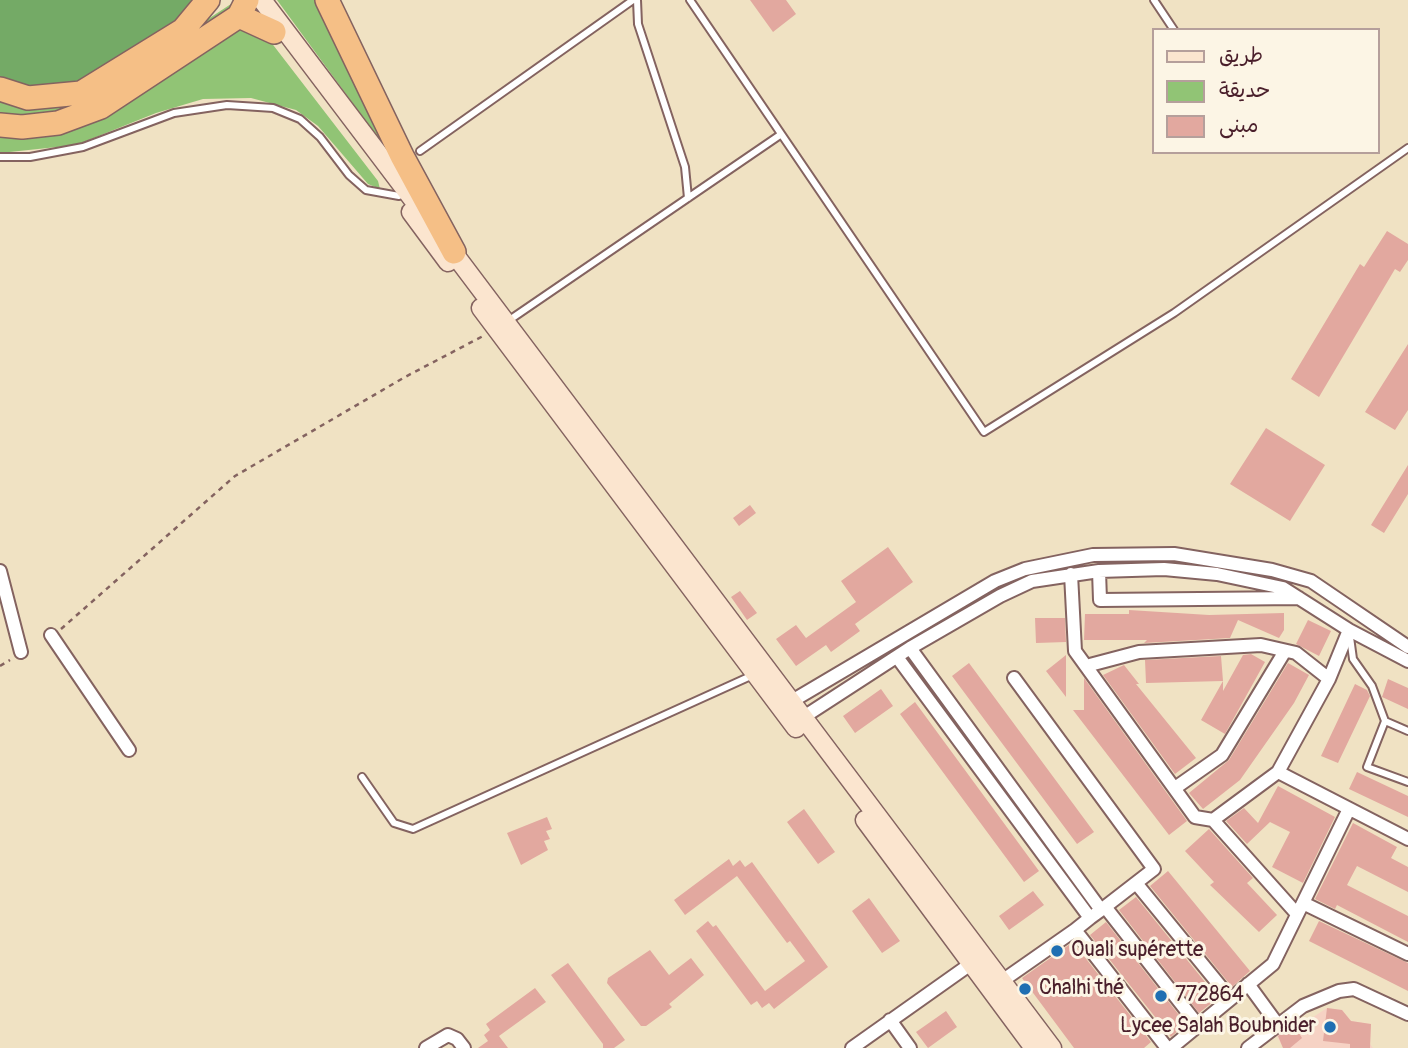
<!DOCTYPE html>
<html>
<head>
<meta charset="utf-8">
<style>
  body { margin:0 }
  #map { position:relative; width:1408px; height:1048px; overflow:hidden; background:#f0e2c3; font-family:Pangolin,"Playpen Sans Arabic",sans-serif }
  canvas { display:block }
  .legend { position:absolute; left:1152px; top:28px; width:228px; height:126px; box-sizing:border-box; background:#fcf5e5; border:2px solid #b59f9b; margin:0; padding:9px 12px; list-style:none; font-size:21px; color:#4a1f2b }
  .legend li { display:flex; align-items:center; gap:14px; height:35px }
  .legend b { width:35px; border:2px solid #b59f9b }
</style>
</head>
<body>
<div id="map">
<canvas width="1408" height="1048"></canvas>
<ul class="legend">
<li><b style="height:9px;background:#fbe5cf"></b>طريق</li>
<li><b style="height:19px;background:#91c475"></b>حديقة</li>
<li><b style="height:19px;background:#e2a89f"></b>مبنى</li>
</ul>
</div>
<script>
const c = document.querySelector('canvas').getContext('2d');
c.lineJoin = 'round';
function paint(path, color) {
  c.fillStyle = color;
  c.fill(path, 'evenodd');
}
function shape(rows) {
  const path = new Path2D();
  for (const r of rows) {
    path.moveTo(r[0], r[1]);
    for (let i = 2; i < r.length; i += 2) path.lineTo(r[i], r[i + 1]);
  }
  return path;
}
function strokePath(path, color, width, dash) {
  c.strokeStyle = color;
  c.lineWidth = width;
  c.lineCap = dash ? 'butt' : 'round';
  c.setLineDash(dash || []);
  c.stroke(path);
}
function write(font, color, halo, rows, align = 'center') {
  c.font = font + ' Pangolin,sans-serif';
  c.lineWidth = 6;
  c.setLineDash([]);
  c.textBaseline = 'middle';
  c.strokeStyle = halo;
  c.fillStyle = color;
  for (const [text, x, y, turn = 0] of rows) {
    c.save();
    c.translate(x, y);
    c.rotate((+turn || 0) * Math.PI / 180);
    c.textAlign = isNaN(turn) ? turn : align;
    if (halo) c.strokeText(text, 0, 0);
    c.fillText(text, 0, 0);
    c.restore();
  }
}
paint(shape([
  [1327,1008,1342,1010,1351,1021,1371,1024,1370,1044,1373,1048,1283,1048,1276,1034,1297,1021,1301,1025]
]), '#f6d2c4');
paint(shape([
  [277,0,318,0,387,150],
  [231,4,233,9,95,100,58,113,28,117,0,116,0,96,92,95],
  [240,29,253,29,267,37,378,181,380,189,368,184,318,126,296,110,251,98,203,99,156,113,76,145,0,153,0,132,22,132]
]), '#91c475');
paint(shape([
  [0,0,196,0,180,18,110,66,73,83,47,87,18,85,0,78]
]), '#74aa66');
paint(shape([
  [750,0,786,0,796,14,773,32],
  [1387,231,1408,244,1408,260,1400,272,1395,269,1319,397,1291,379,1360,264,1364,267],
  [1408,344,1408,410,1395,430,1365,412],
  [1266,428,1325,465,1290,521,1230,484],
  [1408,465,1408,494,1384,533,1371,525],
  [750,505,756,513,739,526,733,518],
  [888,547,913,582,855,624,860,631,831,652,826,645,796,666,776,639,796,625,806,638,856,602,841,581],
  [740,591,757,613,747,620,731,597],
  [1129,610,1209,615,1284,613,1284,630,1279,638,1238,620,1230,638,1144,643,1147,640,1084,640,1085,614,1129,614],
  [1035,618,1065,618,1066,642,1036,643],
  [1308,620,1331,631,1319,656,1296,644],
  [1251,654,1265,662,1225,734,1201,720,1223,681,1223,691,1243,655],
  [1066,655,1066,697,1046,671],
  [1221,656,1223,681,1146,683,1145,660],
  [969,663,1094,832,1077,844,952,676],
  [1288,663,1309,675,1294,703,1240,780,1203,809,1189,793,1229,760],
  [1124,665,1139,684,1136,684,1196,758,1175,774,1103,675],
  [1084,678,1187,821,1169,835,1073,710,1084,710],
  [1388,679,1408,688,1408,709,1382,697],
  [1355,684,1367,690,1370,696,1338,763,1321,756],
  [881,689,893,706,855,733,843,716],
  [915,702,1039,871,1024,882,900,714],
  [1357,772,1408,796,1408,817,1349,789],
  [1278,786,1335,817,1303,883,1272,867,1290,832,1270,822,1247,844,1226,821,1244,808,1258,823],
  [804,809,835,852,818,864,787,822],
  [547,817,552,829,546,831,550,839,544,841,548,850,521,865,507,833],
  [1353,823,1397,847,1391,858,1408,867,1408,892,1357,866,1347,885,1408,916,1408,942,1337,905,1335,909,1315,899],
  [1209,829,1253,878,1247,883,1277,915,1259,932,1210,885,1214,882,1185,851],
  [729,859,733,866,740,860,745,867,752,862,828,967,774,1009,769,1003,762,1008,757,1001,751,1005,696,931,708,921,713,927,716,925,765,991,805,961,790,941,787,943,737,876,685,915,674,900],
  [1168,871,1250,971,1232,987,1150,886],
  [1033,891,1044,905,1009,930,999,916],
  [1136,897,1218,998,1199,1013,1119,910],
  [869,898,900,941,882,953,852,911],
  [1319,921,1408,963,1408,991,1309,941],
  [1106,922,1186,1024,1171,1037,1090,935],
  [1073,942,1151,1042,1144,1048,1074,1048,1022,978],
  [650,950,669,975,691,958,704,975,669,1004,672,1007,646,1026,641,1026,607,983,608,978],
  [568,963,625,1040,614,1048,603,1048,603,1044,551,975],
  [535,988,546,1002,499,1036,508,1048,478,1048,488,1041,484,1035,490,1030,486,1024],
  [1327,1008,1342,1010,1351,1021,1371,1024,1370,1048,1350,1048,1350,1044,1323,1041],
  [946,1011,957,1027,928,1048,916,1032],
  [1297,1021,1305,1031,1300,1035,1302,1038,1290,1048,1283,1048,1278,1036]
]), '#e2a89f');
const service = shape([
  [637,0,638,24,685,167,688,198],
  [690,0,984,432,1174,313,1408,148],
  [1154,0,1174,30],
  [420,151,633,0],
  [0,157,30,157,83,147,174,113,227,105,258,107,273,108,300,119,320,137,349,175,366,190,399,196],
  [508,321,780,135],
  [1350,637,1353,659,1372,686,1385,721,1367,767,1408,782],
  [1385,721,1408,731],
  [362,777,394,823,413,829,753,675]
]);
const minor = shape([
  [0,571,21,652],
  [1099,571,1100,600,1299,598],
  [1071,574,1075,651,1195,817,1213,820,1278,772],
  [1349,630,1329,679,1278,772,1408,839],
  [51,635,129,750],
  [910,648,1101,910,1090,918],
  [897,657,1090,918,1075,930],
  [1086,666,1139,652,1261,645,1296,653,1329,679],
  [1014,678,1154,869,1101,910],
  [787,704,995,581,1025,569,1093,555,1174,554,1272,570,1311,581,1408,647],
  [796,722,910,648,1000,596,1032,581,1099,571,1164,569,1217,574,1283,588,1349,630,1408,661],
  [1175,788,1222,755,1285,651],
  [1213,820,1297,914],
  [1136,883,1230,998],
  [1303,903,1408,954],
  [1106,908,1197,1024],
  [1002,981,1075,930,1167,1048],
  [1248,984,1278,1025],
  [890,1020,910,1048],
  [426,1048,448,1035,457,1039,464,1048],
  [852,1048,972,963],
  [1171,1048,1273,964,1349,809],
  [1248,1048,1303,1006,1339,991,1354,989,1408,1014]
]);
const secondary = shape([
  [262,0,427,218],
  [411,212,448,262],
  [446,243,1052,1048],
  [481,308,796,728],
  [865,820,1034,1048]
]);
const motorway = shape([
  [327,0,402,156,454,252],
  [239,16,274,32],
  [0,89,28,98,81,93,183,30,208,0],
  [0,125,22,127,58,123,101,107,239,16,247,0]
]);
strokePath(service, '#846360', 10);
strokePath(minor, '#846360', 16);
strokePath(secondary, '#846360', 21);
strokePath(motorway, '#846360', 26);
strokePath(shape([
  [61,629,235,476,405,377,485,335],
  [0,666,10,660]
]), '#846360', 2.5, [5, 5]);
strokePath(service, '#fff', 6);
strokePath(minor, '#fff', 12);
strokePath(secondary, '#fbe5cf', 18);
strokePath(motorway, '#f5bf86', 23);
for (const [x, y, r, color] of [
  [1057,951,7,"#1f6fb2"],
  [1025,989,7,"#1f6fb2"],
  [1161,996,7,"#1f6fb2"],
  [1330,1027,7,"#1f6fb2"]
]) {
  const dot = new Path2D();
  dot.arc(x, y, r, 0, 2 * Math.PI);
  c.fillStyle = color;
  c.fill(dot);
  strokePath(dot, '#fcf5e5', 2.5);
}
write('21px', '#4a1f2b', '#fcf5e5', [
  ["Ouali supérette",1071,951],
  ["Chalhi thé",1039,989],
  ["772864",1175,996],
  ["Lycee Salah Boubnider",1316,1027,"right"]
], 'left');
</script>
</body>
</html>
